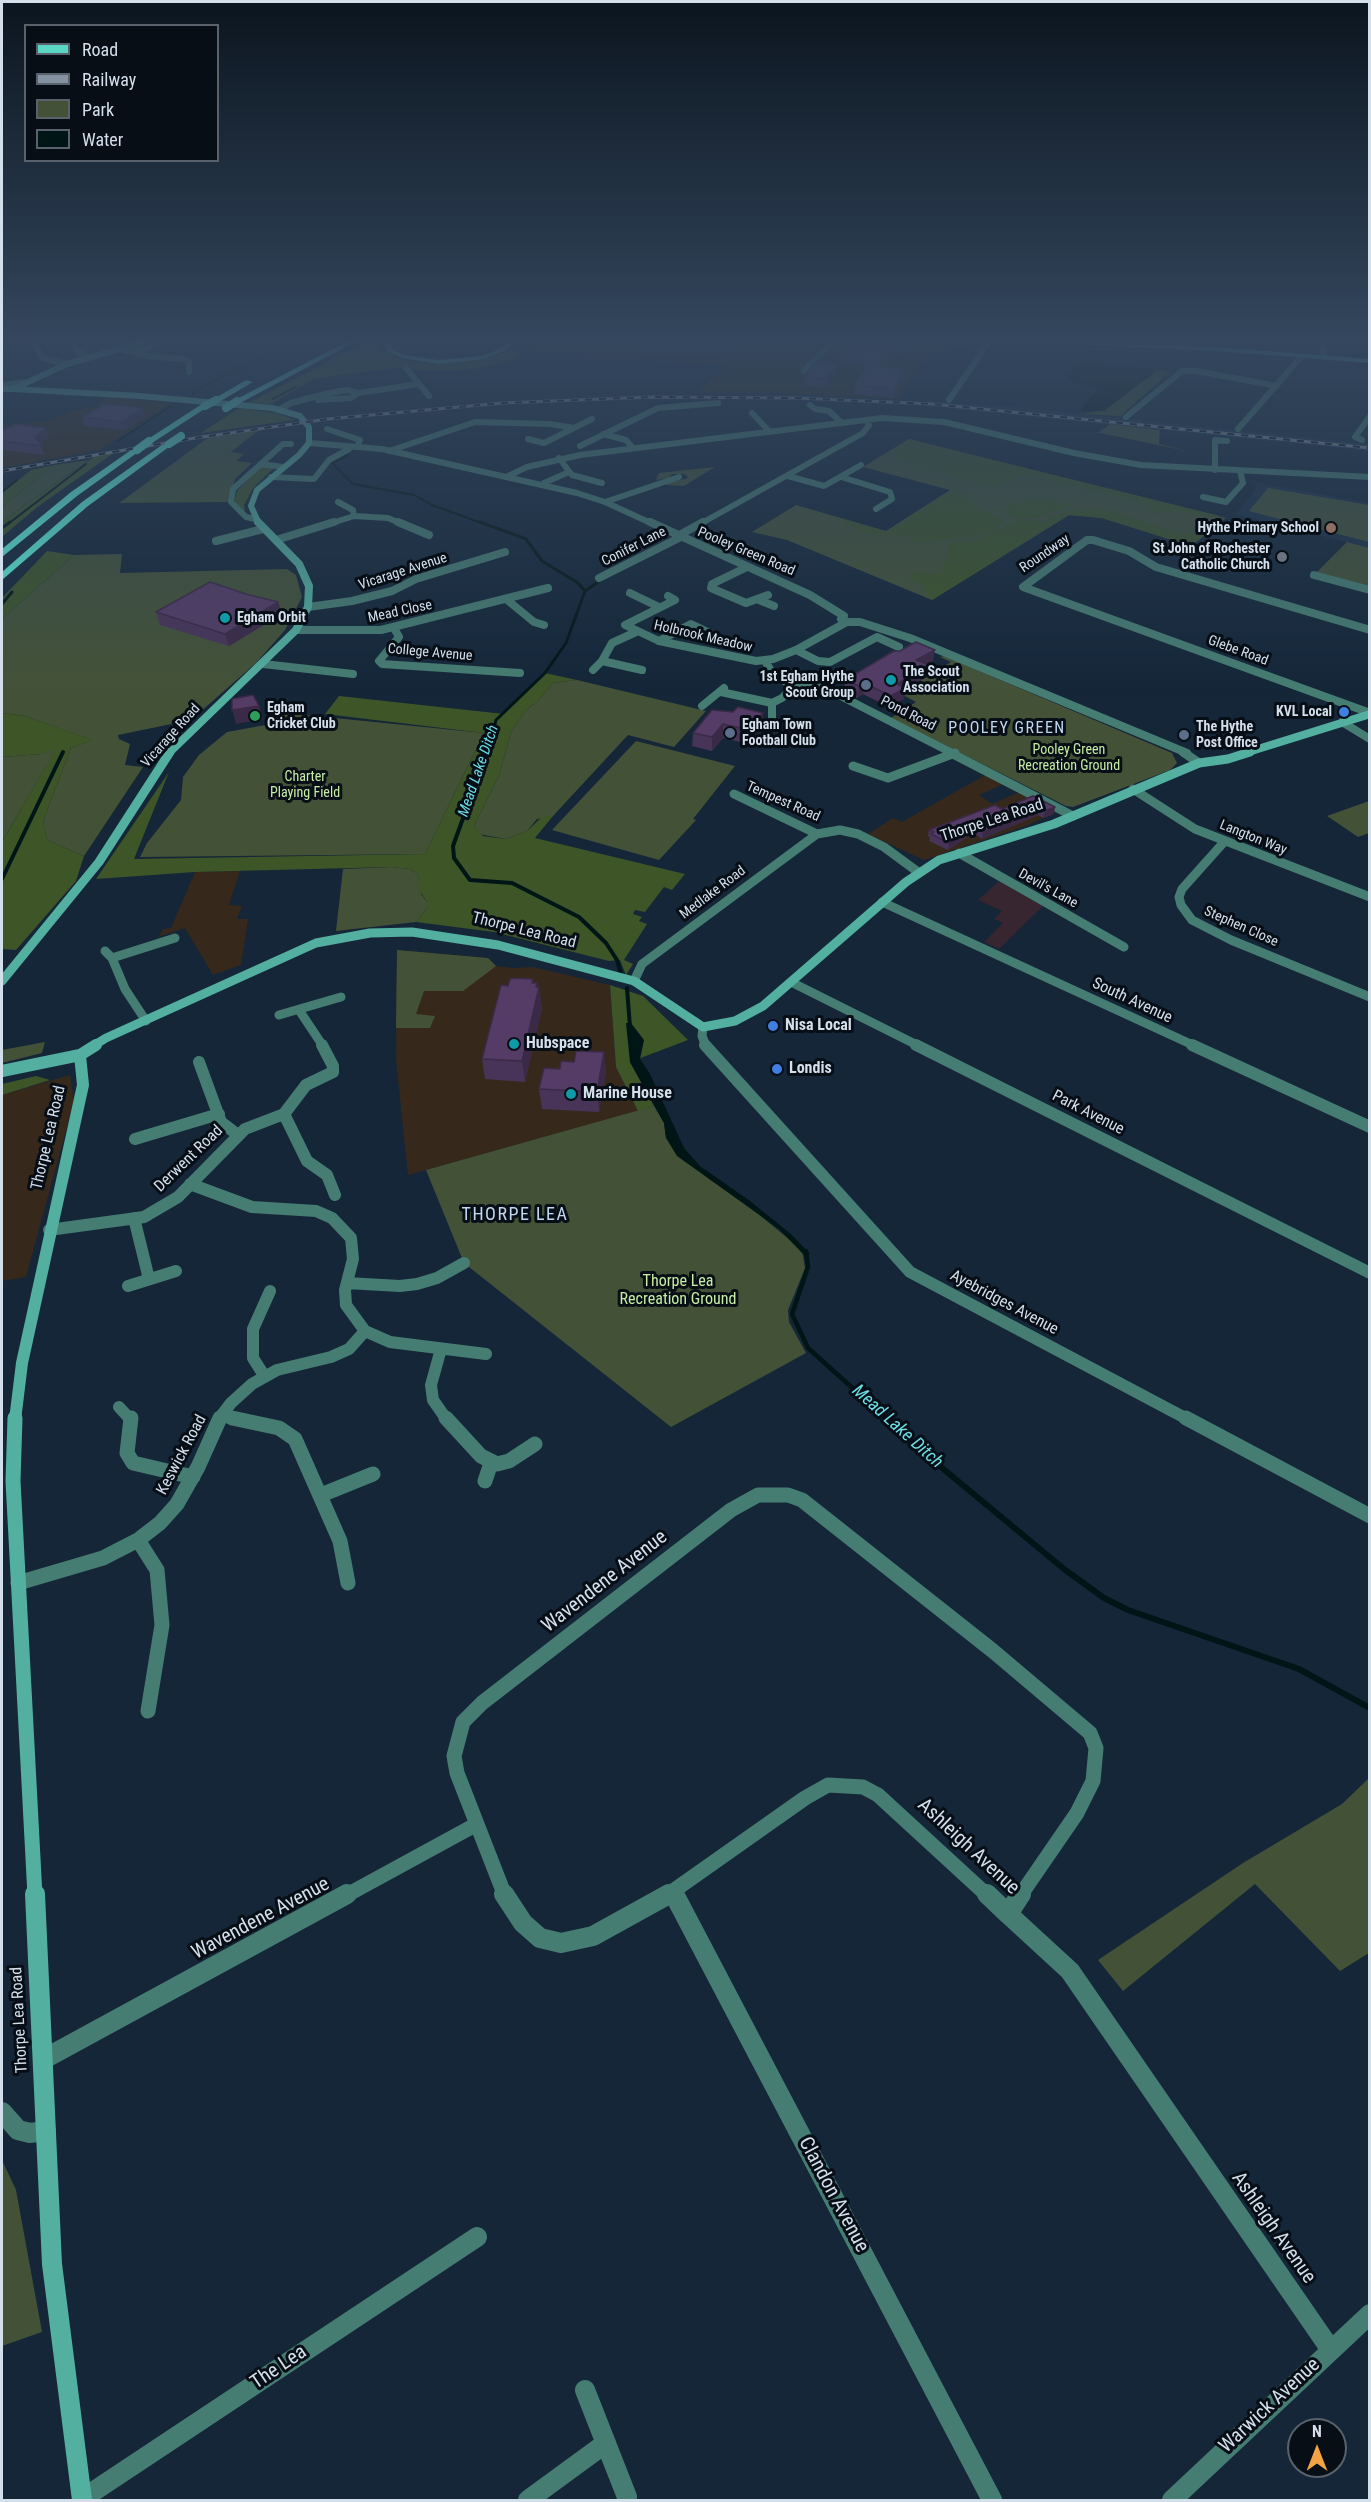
<!DOCTYPE html>
<html>
<head>
<meta charset="utf-8">
<style>
  body { margin:0 }
  #map { position:relative; width:1371px; height:2502px; overflow:hidden; background:#142638; font-family:"Roboto Condensed",sans-serif }
  canvas { display:block }
  .frame { position:absolute; inset:0; border:3px solid #d4dfec; pointer-events:none }
  .legend { position:absolute; left:24px; top:24px; width:195px; height:138px; box-sizing:border-box; background:#070e16; border:2px solid #59626c; margin:0; padding:8px 10px; list-style:none; font-size:18px; color:#d4dfec }
  .legend li { display:flex; align-items:center; gap:12px; height:30px }
  .legend b { width:30px; border:2px solid #59626c }
  .north { position:absolute; left:1287px; top:2418px; width:60px; height:60px; box-sizing:border-box; background:#070e16; border:2px solid #59626c; border-radius:50%; rotate:0deg; font-size:16px; font-weight:700; line-height:24px; text-align:center; color:#d4dfec }
  .north::after { content:''; display:block; margin:auto; width:21px; height:27px; background:#f4a344; clip-path:polygon(50% 0,100% 100%,50% 72%,0 100%) }
</style>
</head>
<body>
<div id="map">
<canvas width="1371" height="2502"></canvas>
<div class="frame"></div>
<ul class="legend">
<li><b style="height:8px;background:#5ad6c2"></b>Road</li>
<li><b style="height:8px;background:#8391a0"></b>Railway</li>
<li><b style="height:16px;background:#435237"></b>Park</li>
<li><b style="height:16px;background:#001516"></b>Water</li>
</ul>
<div class="north">N</div>
</div>
<script>
const c = document.querySelector('canvas').getContext('2d');
c.lineJoin = 'round';
function paint(path, color) {
  c.fillStyle = color;
  c.fill(path, 'evenodd');
}
function shape(rows) {
  const path = new Path2D();
  for (const r of rows) {
    path.moveTo(r[0], r[1]);
    for (let i = 2; i < r.length; i += 2) path.lineTo(r[i], r[i + 1]);
  }
  return path;
}
function strokePath(path, color, width, dash) {
  c.strokeStyle = color;
  c.lineWidth = width;
  c.lineCap = dash ? 'butt' : 'round';
  c.setLineDash(dash || []);
  c.stroke(path);
}
function write(font, color, halo, rows, align = 'center') {
  c.font = font + ' "Roboto Condensed",sans-serif';
  c.lineWidth = 6;
  c.setLineDash([]);
  c.textBaseline = 'middle';
  c.strokeStyle = halo;
  c.fillStyle = color;
  for (const [text, x, y, turn = 0] of rows) {
    c.save();
    c.translate(x, y);
    c.rotate((+turn || 0) * Math.PI / 180);
    c.textAlign = isNaN(turn) ? turn : align;
    if (halo) c.strokeText(text, 0, 0);
    c.fillText(text, 0, 0);
    c.restore();
  }
}
paint(shape([
  [533,343,971,343,968,348,949,347,945,353,932,351,928,354,897,399,787,393,697,393,726,365,527,351],
  [107,397,172,403,100,450,2,468,2,426,52,420,70,411,93,407],
  [987,774,1006,783,979,795,992,804,1022,791,1058,811,1026,826,924,860,868,834,893,818,902,822],
  [240,871,229,905,242,906,237,919,248,919,241,965,213,975,185,928,158,937,163,929,171,928,195,872],
  [397,950,488,958,496,966,513,968,533,967,610,985,616,1067,638,1111,408,1175,396,1060],
  [70,1075,74,1101,26,1277,2,1281,2,1095]
]), '#36291c');
paint(shape([
  [647,343,661,343,735,348,719,357,708,359,641,355],
  [999,881,1043,906,999,949,984,942,1003,923,994,919,1002,911,978,900]
]), '#37262f');
paint(shape([
  [944,403,1005,406,1369,444,1369,451,953,409,955,408,943,407],
  [1254,482,1369,503,1369,548,1236,514,1257,488]
]), '#192f46');
paint(shape([
  [1110,424,1160,430,1159,444,1192,452,1095,432,1099,432],
  [259,430,231,452,244,454,236,461,252,463,235,479,228,502,119,503,209,437],
  [909,439,977,456,1226,518,1191,546,1102,518,1069,515,932,600,787,540,752,532,796,505,886,531,950,490,863,467],
  [89,460,20,508,2,523,2,507,54,465],
  [715,467,684,486,666,485,667,482,686,479,688,477,684,474,672,474,668,478,656,480,659,473],
  [1268,488,1369,505,1369,542,1249,511],
  [1347,542,1369,548,1369,587,1317,572],
  [122,554,120,573,287,569,296,575,302,597,285,630,256,663,191,720,118,735,119,739,130,744,125,765,143,767,84,856,47,840,43,821,71,748,92,740,25,716,2,713,2,619,74,555],
  [944,656,1172,753,1177,763,1170,770,1102,796,1073,807,1066,806,891,718,916,702,899,693,951,662,940,657],
  [577,680,706,711,674,747,628,735,553,816,537,819,527,831,506,839,479,834,474,826,499,776,511,732,526,710,537,702,553,683],
  [285,713,484,733,425,854,140,857,147,843,181,800,183,777,199,755,227,732,271,724],
  [636,741,735,766,693,819,696,820,659,860,552,830],
  [57,748,10,828,2,842,2,757,41,754],
  [1369,801,1369,833,1358,837,1327,816],
  [392,867,410,869,418,874,421,894,427,902,427,908,416,922,336,931,343,869],
  [397,950,488,958,496,966,463,991,424,991,416,1014,435,1016,430,1028,396,1028],
  [45,1042,42,1053,2,1063,2,1050],
  [654,1106,664,1123,666,1138,802,1250,805,1268,788,1310,789,1322,806,1353,671,1427,464,1263,426,1170],
  [1369,1778,1369,1953,1340,1971,1255,1884,1123,1991,1098,1960,1243,1863,1342,1804],
  [2,2160,16,2190,42,2332,2,2346]
]), '#435237');
paint(shape([
  [364,343,384,343,381,350,405,361,435,364,483,359,512,351,519,351,519,356,492,366,464,370,426,371,398,367,314,379,271,404,248,403],
  [1154,369,1170,372,1120,416,1083,414,1105,410,1126,392,1150,377],
  [239,408,276,413,295,420,201,433],
  [909,439,977,456,1220,516,1207,517,1177,511,1153,514,1143,503,1030,475,1019,476,999,486,987,486,885,455],
  [115,452,36,508,2,537,2,523,20,508,97,455],
  [54,465,2,507,2,493,31,470],
  [260,467,274,468,254,487,244,505,245,511,241,511,234,503,237,491],
  [951,491,966,496,976,507,1005,521,990,532,922,543,913,541,907,535,869,534,846,524,840,518,888,532],
  [1031,500,1056,501,1073,505,1037,518,1014,519,1003,511,1009,504],
  [1081,507,1112,510,1180,534,1197,533,1223,521,1191,546,1102,518,1069,515,932,600,922,585,910,580,909,576,917,571,930,574,940,573,944,563,950,557,949,543,973,541,1016,521,1038,520,1051,524,1044,519],
  [47,551,74,555,2,619,2,598],
  [545,673,577,680,553,683,537,702,526,710,511,732,499,776,474,826,483,836,506,839,527,831,543,816,553,816,535,838,685,874,672,890,664,887,645,912,635,910,633,914,642,917,639,921,647,924,624,960,633,964,626,975,620,960,609,961,494,932,416,922,427,908,427,902,419,890,418,874,410,869,392,867,195,872,96,879,169,772,134,859,425,854,484,733,325,714,339,696,504,714],
  [2,713,25,716,93,740,71,748,43,821,47,840,84,856,76,881,16,950,2,949,2,842,56,749,41,754,2,757],
  [610,985,643,996,688,1040,630,1062,654,1106,638,1111,616,1067],
  [36,1076,50,1080,2,1095,2,1084]
]), '#3e5528');
paint(shape([
  [1083,360,1106,360,1110,367,1154,369,1155,372,1104,411,1079,411,1098,389,1066,379,1073,368,1083,364],
  [626,1023,631,1023,644,1040,640,1059,650,1074,684,1148,700,1166,750,1201,792,1235,810,1254,804,1255,779,1229,677,1156,666,1138,664,1123,630,1062]
]), '#001516');
strokePath(shape([
  [191,397,195,391,289,343],
  [273,399,296,387],
  [118,441,171,406],
  [348,455,332,463,353,484,414,495,432,505,484,524],
  [2,492,17,480],
  [8,524,86,464]
]), '#001516', 2);
strokePath(shape([
  [480,522,526,539,542,561,578,583,585,591,566,643,545,673,496,720,487,753],
  [2,528,10,522],
  [585,591,601,580],
  [2,604,12,592]
]), '#001516', 3);
strokePath(shape([
  [487,752,453,846,454,858,470,880,512,883,579,917,606,943,617,960,621,973],
  [2,879,63,752],
  [627,988,630,1027]
]), '#001516', 4);
strokePath(shape([
  [806,1251,808,1267,792,1314,808,1348,888,1420]
]), '#001516', 4.5);
strokePath(shape([
  [886,1418,900,1433,1064,1569,1104,1598,1128,1610,1299,1669,1370,1708]
]), '#001516', 6);
strokePath(shape([
  [35,343,42,358,67,364],
  [73,343,75,349,88,358],
  [1322,343,1324,357],
  [120,349,147,356,184,359,189,362,189,372],
  [134,352,161,343],
  [406,368,429,396],
  [804,371,830,343],
  [2,385,25,382],
  [318,400,351,398,358,393],
  [949,400,988,343],
  [810,405,815,409,829,411,842,423],
  [280,409,291,403,329,393,347,390,358,393,419,384],
  [752,413,770,432],
  [1126,417,1182,371,1196,371,1277,386],
  [327,429,360,440,358,445],
  [1238,429,1302,356],
  [603,434,626,440,633,448],
  [528,439,544,443,592,419],
  [1362,440,1355,437,1370,416],
  [580,446,658,408,718,403],
  [389,451,475,422,550,424,574,428],
  [559,458,572,475,602,483],
  [260,464,284,467],
  [1215,470,1215,440,1227,441],
  [788,476,824,486,861,465],
  [271,477,314,479,329,460,349,449],
  [506,477,527,467,580,455,882,418,944,422,1074,453,1141,465,1370,477],
  [841,477,890,492,892,499,876,509],
  [544,483,569,472],
  [1203,497,1226,502,1243,483,1240,471],
  [605,502,679,477],
  [354,516,388,518,402,524],
  [255,519,246,517,231,502,233,489,283,444,291,444],
  [329,524,354,516,353,510,338,502],
  [700,524,863,433,869,425,867,420]
]), '#467d72', 6);
strokePath(shape([
  [398,522,429,535],
  [676,537,703,522],
  [276,540,334,522],
  [216,541,263,529],
  [747,567,712,584,711,588,746,603,768,595],
  [1314,575,1370,590],
  [599,578,679,538],
  [630,593,659,607],
  [668,596,675,600,625,625,659,641,756,661,773,659,796,650,845,623],
  [506,599,534,622,544,625],
  [759,600,774,606],
  [308,607,352,601,392,591,416,579,505,552],
  [394,628,399,637,379,661,382,664,520,673],
  [296,630,381,630,548,588],
  [1370,630,1156,567,1129,551,1093,540,1087,540,1023,587,1370,713],
  [636,632,612,643,602,661,642,670],
  [659,641,691,624,716,636],
  [796,650,818,661,830,662,877,637,899,647],
  [765,661,773,674,786,682,827,689,952,753],
  [263,664,353,674],
  [593,670,602,661],
  [721,692,772,703,772,725],
  [772,703,782,698,795,685],
  [702,706,724,688],
  [1342,722,1370,739]
]), '#467d72', 8);
strokePath(shape([
  [949,752,1073,816],
  [853,766,888,778,955,753],
  [1133,789,1195,829,1370,897],
  [734,794,817,834],
  [1224,842,1182,889,1179,897,1181,905,1192,920,1231,940,1370,997],
  [959,853,1124,947],
  [882,902,1195,1046],
  [105,951,112,958,125,989,146,1021],
  [112,958,175,938],
  [634,981,642,964,817,834,840,830,858,834,884,847,918,872],
  [791,982,919,1046],
  [299,1010,323,1046],
  [279,1015,341,997],
  [703,1027,702,1036,706,1046]
]), '#467d72', 9);
strokePath(shape([
  [705,1045,910,1272,1189,1420],
  [916,1045,1370,1273],
  [1192,1045,1370,1127],
  [199,1062,221,1122,238,1135],
  [284,1114,307,1161,327,1175,335,1195],
  [135,1139,219,1114],
  [190,1184,252,1207,316,1211,332,1218,351,1238,353,1259,345,1290,346,1305,365,1331,390,1342,486,1354],
  [134,1218,149,1279],
  [49,1230,144,1217,178,1197,245,1129,284,1114,306,1085,333,1072,333,1066,322,1045],
  [347,1283,400,1286,417,1284,437,1278,464,1263],
  [128,1286,176,1271],
  [441,1349,431,1385,433,1400,447,1420],
  [265,1377,253,1358,253,1329,270,1291],
  [119,1407,131,1420],
  [221,1416,239,1420],
  [218,1420,231,1403,252,1384,277,1370,331,1357,349,1349,365,1331]
]), '#467d72', 12);
strokePath(shape([
  [131,1418,127,1453,133,1463,193,1477],
  [232,1418,279,1428,295,1439,340,1541,348,1583],
  [446,1418,481,1456,497,1464,509,1461,535,1444],
  [1186,1418,1370,1516],
  [485,1481,491,1463],
  [321,1495,373,1474],
  [138,1540,157,1570,162,1625,148,1711],
  [18,1583,103,1558,138,1540,160,1523,177,1504,198,1467,220,1418],
  [673,1892,675,1896],
  [345,1896,477,1824],
  [505,1896,457,1773,454,1756,463,1722,482,1703,731,1510,758,1495,788,1495,802,1500,993,1651,1090,1733,1096,1748,1093,1781,1077,1813,1020,1896],
  [666,1896,805,1798,828,1785,863,1787,878,1795,988,1896]
]), '#467d72', 15);
strokePath(shape([
  [504,1894,523,1923,540,1938,561,1943,593,1936,669,1894],
  [674,1894,992,2500],
  [987,1894,1008,1914],
  [1008,1914,1070,1971,1331,2350],
  [1008,1914,1021,1894],
  [44,2059,347,1894],
  [2,2112,18,2130,30,2133,46,2131],
  [585,2390,627,2497],
  [82,2499,477,2237],
  [528,2500,606,2443],
  [1172,2500,1370,2314]
]), '#467d72', 20);
strokePath(shape([
  [309,443,382,449,577,493,605,502,653,524]
]), '#467d72', 6);
strokePath(shape([
  [650,522,810,595,844,616,841,619,844,622,860,622,910,638,1187,753]
]), '#467d72', 8);
strokePath(shape([
  [1183,752,1199,763]
]), '#467d72', 9);
strokePath(shape([
  [2,389,13,389,67,364,140,343],
  [13,389,140,396,272,408,300,416,309,427,309,443,299,455,257,490,251,506,259,524]
]), '#53af9f', 6);
strokePath(shape([
  [169,753,296,630,308,607,309,586,299,564,258,522],
  [1245,753,1370,714]
]), '#53af9f', 8);
strokePath(shape([
  [2,981,99,862,170,752],
  [93,1046,106,1038,316,943,370,933,412,932,498,945,634,981,703,1027,735,1021,763,1006,906,882,939,860,1054,824,1199,763,1228,759,1250,752]
]), '#53af9f', 9);
strokePath(shape([
  [2,1071,80,1055,96,1045],
  [15,1420,22,1363,83,1085,80,1055]
]), '#53af9f', 12);
strokePath(shape([
  [15,1418,13,1481,35,1896]
]), '#53af9f', 15);
strokePath(shape([
  [35,1894,52,2264,82,2500]
]), '#53af9f', 20);
paint(shape([
  [384,343,390,343,393,350,405,355,438,360,481,356,500,349,507,343,513,343,504,351,484,359,438,364,402,358,388,352,384,343],
  [1060,343,1217,347,1370,359,1370,363,1217,351,1060,343]
]), '#5ad6c2');
paint(shape([
  [344,343,353,343,240,403,233,401,344,343],
  [246,380,253,382,219,402,212,400,246,380],
  [202,404,209,406,152,443,145,441,202,404],
  [166,442,173,444,88,506,2,580,2,572,82,502,166,442],
  [134,448,141,450,77,496,2,557,2,549,71,492,134,448]
]), '#60fae1');
const rail = shape([
  [2,471,195,438,328,419,502,403,652,397,797,398,932,404,1370,448]
]);
strokePath(rail, '#8391a0', 3);
strokePath(rail, '#070e16', 2, [7]);
strokePath(shape([
  [205,406,216,400],
  [226,408,237,401],
  [169,444,181,436],
  [137,450,149,441]
]), '#60fae1', 8);
paint(shape([
  [851,343,914,343,905,353,891,352,879,366,905,377,893,398,854,394,854,385,867,365,840,362,841,355],
  [838,364,837,372,825,388,803,385,804,377],
  [143,408,145,417,125,430,85,426,82,417],
  [2,431,49,436,40,444,45,455,2,450],
  [246,594,278,602,282,614,229,646,160,625,156,612],
  [933,661,927,664,927,677,905,690,904,699,889,707,863,694,857,698,844,691,845,680],
  [712,710,762,726,749,744,723,738,712,751,692,746,693,733],
  [1033,796,1054,814,1043,818,1038,815,982,839,973,833,948,850,929,841,930,837,928,836,929,830,1002,809],
  [533,979,533,983,538,987,542,1008,525,1082,485,1079,482,1059],
  [604,1052,606,1072,599,1112,542,1109,539,1089,560,1069,574,1062]
]), '#483458');
paint(shape([
  [909,343,914,343,905,353,906,346],
  [892,344,891,352,879,367,879,359],
  [838,364,837,372,825,388,825,379],
  [906,369,905,377,893,398,894,389],
  [143,408,145,417,125,430,122,422],
  [46,428,49,436,38,446,35,437],
  [278,602,282,614,229,646,225,634],
  [935,650,933,661,915,671,916,660],
  [929,665,927,677,905,690,904,699,889,707,891,696,897,684],
  [864,683,863,694,857,698,859,686],
  [259,706,263,719,236,724,232,710],
  [763,713,762,726,749,744,749,730],
  [723,724,723,738,712,751,712,737],
  [1055,807,1054,814,1043,818,1045,811],
  [1040,808,1038,815,982,839,983,832],
  [975,826,973,833,948,850,949,843],
  [537,983,538,992,539,987,542,1008,525,1082,522,1061],
  [604,1052,606,1072,599,1112,597,1092]
]), '#3b2a47');
const building = shape([
  [851,343,909,343,906,346,892,344,879,359,841,355,851,343],
  [817,361,838,364,825,379,804,377,817,361],
  [867,365,906,369,894,389,854,385,867,365],
  [105,404,143,408,122,422,82,417,105,404],
  [15,424,46,428,35,437,42,446,2,441,2,431,15,424],
  [210,582,246,594,278,602,225,634,156,612,210,582],
  [916,642,935,650,916,660,929,665,897,684,905,688,891,696,864,683,859,686,845,680,894,651,900,651,916,642],
  [253,695,259,706,232,710,232,699,253,695],
  [738,707,763,713,749,730,723,724,712,737,693,733,712,710,733,712,738,707],
  [1033,796,1055,807,1045,811,1040,808,983,832,975,826,949,843,931,834,934,832,929,830,995,805,1002,809,1033,796],
  [515,978,533,979,532,983,537,983,536,987,539,987,522,1061,482,1059,501,985,508,986,510,979,515,978],
  [576,1051,604,1052,597,1092,539,1089,544,1068,560,1069,561,1061,574,1062,576,1051]
]);
paint(building, '#543c66');
strokePath(building, '#3b2a47', 1.5);
const sky = c.createLinearGradient(0, 0, 0, 693);
sky.addColorStop(0, '#0b151f');
sky.addColorStop(0.49, '#34475e');
sky.addColorStop(1, '#34475e00');
c.fillStyle = sky;
c.fillRect(0, 0, 1371, 693);
for (const [x, y, r, color] of [
  [1331,528,6,"#8d6e63"],
  [1282,557,6,"#6b7280"],
  [225,618,6,"#0f9aa8"],
  [891,680,6,"#0f9aa8"],
  [866,685,6,"#5c6f8a"],
  [1344,712,6,"#3f7fe0"],
  [255,716,6,"#2e9e5b"],
  [730,733,6,"#5c6f8a"],
  [1184,735,6,"#5c6f8a"],
  [773,1026,6,"#3f7fe0"],
  [514,1044,6,"#0f9aa8"],
  [777,1069,6,"#3f7fe0"],
  [571,1094,6,"#0f9aa8"]
]) {
  const dot = new Path2D();
  dot.arc(x, y, r, 0, 2 * Math.PI);
  c.fillStyle = color;
  c.fill(dot);
  strokePath(dot, '#070e16', 2);
}
write('bold 14px', '#d4dfec', '#070e16', [
  ["Hythe Primary School",1319,528,"right"],
  ["St John of Rochester",1270,549,"right"],
  ["Catholic Church",1270,565,"right"],
  ["Egham Orbit",237,618],
  ["The Scout",903,672],
  ["Association",903,688],
  ["1st Egham Hythe",854,677,"right"],
  ["Scout Group",854,693,"right"],
  ["Egham",267,708],
  ["Cricket Club",267,724],
  ["KVL Local",1332,712,"right"],
  ["Egham Town",742,725],
  ["Football Club",742,741],
  ["The Hythe",1196,727],
  ["Post Office",1196,743]
], 'left');
write('14px', '#d4dfec', '#070e16', [
  ["Conifer Lane",634,547,-27],
  ["Pooley Green Road",746,552,23],
  ["Roundway",1045,554,-34],
  ["Vicarage Avenue",403,572,-18],
  ["Mead Close",400,612,-12],
  ["Holbrook Meadow",703,637,13],
  ["Glebe Road",1238,651,20],
  ["College Avenue",430,653,5],
  ["Pond Road",908,714,27],
  ["Vicarage Road",171,736,-48],
  ["Tempest Road",783,802,24],
  ["Langton Way",1253,838,22],
  ["Devil's Lane",1048,889,29],
  ["Medlake Road",713,893,-37],
  ["Stephen Close",1241,927,24]
]);
write('14px', '#c6eda3', '#070e16', [
  ["Pooley Green",1069,750],
  ["Recreation Ground",1069,766],
  ["Charter",305,777],
  ["Playing Field",305,793]
]);
write('italic 15px', '#6cdfe6', '#070e16', [
  ["Mead Lake Ditch",479,771,-71]
]);
c.letterSpacing = '1.5px';
write('16px', '#c1d7f0', '#070e16', [
  ["POOLEY GREEN",1007,729]
]);
c.letterSpacing = '0px';
write('16px', '#d4dfec', '#070e16', [
  ["Thorpe Lea Road",992,821,-18],
  ["Thorpe Lea Road",524,931,14],
  ["South Avenue",1132,1001,25],
  ["Park Avenue",1088,1113,27],
  ["Thorpe Lea Road",49,1138,-77],
  ["Derwent Road",189,1159,-44],
  ["Ayebridges Avenue",1004,1303,28],
  ["Keswick Road",182,1455,-62],
  ["Thorpe Lea Road",20,2020,-93]
]);
write('bold 16px', '#d4dfec', '#070e16', [
  ["Nisa Local",785,1026],
  ["Hubspace",526,1044],
  ["Londis",789,1069],
  ["Marine House",583,1094]
], 'left');
write('16px', '#c6eda3', '#070e16', [
  ["Thorpe Lea",678,1282],
  ["Recreation Ground",678,1300]
]);
c.letterSpacing = '1.5px';
write('18px', '#c1d7f0', '#070e16', [
  ["THORPE LEA",515,1215]
]);
c.letterSpacing = '0px';
write('italic 18px', '#6cdfe6', '#070e16', [
  ["Mead Lake Ditch",897,1427,42]
]);
write('20px', '#d4dfec', '#070e16', [
  ["Wavendene Avenue",605,1582,-38],
  ["Ashleigh Avenue",968,1847,43],
  ["Wavendene Avenue",261,1919,-28],
  ["Clandon Avenue",833,2195,62],
  ["Ashleigh Avenue",1273,2228,55],
  ["The Lea",279,2368,-34],
  ["Warwick Avenue",1270,2406,-43]
]);
</script>
</body>
</html>
